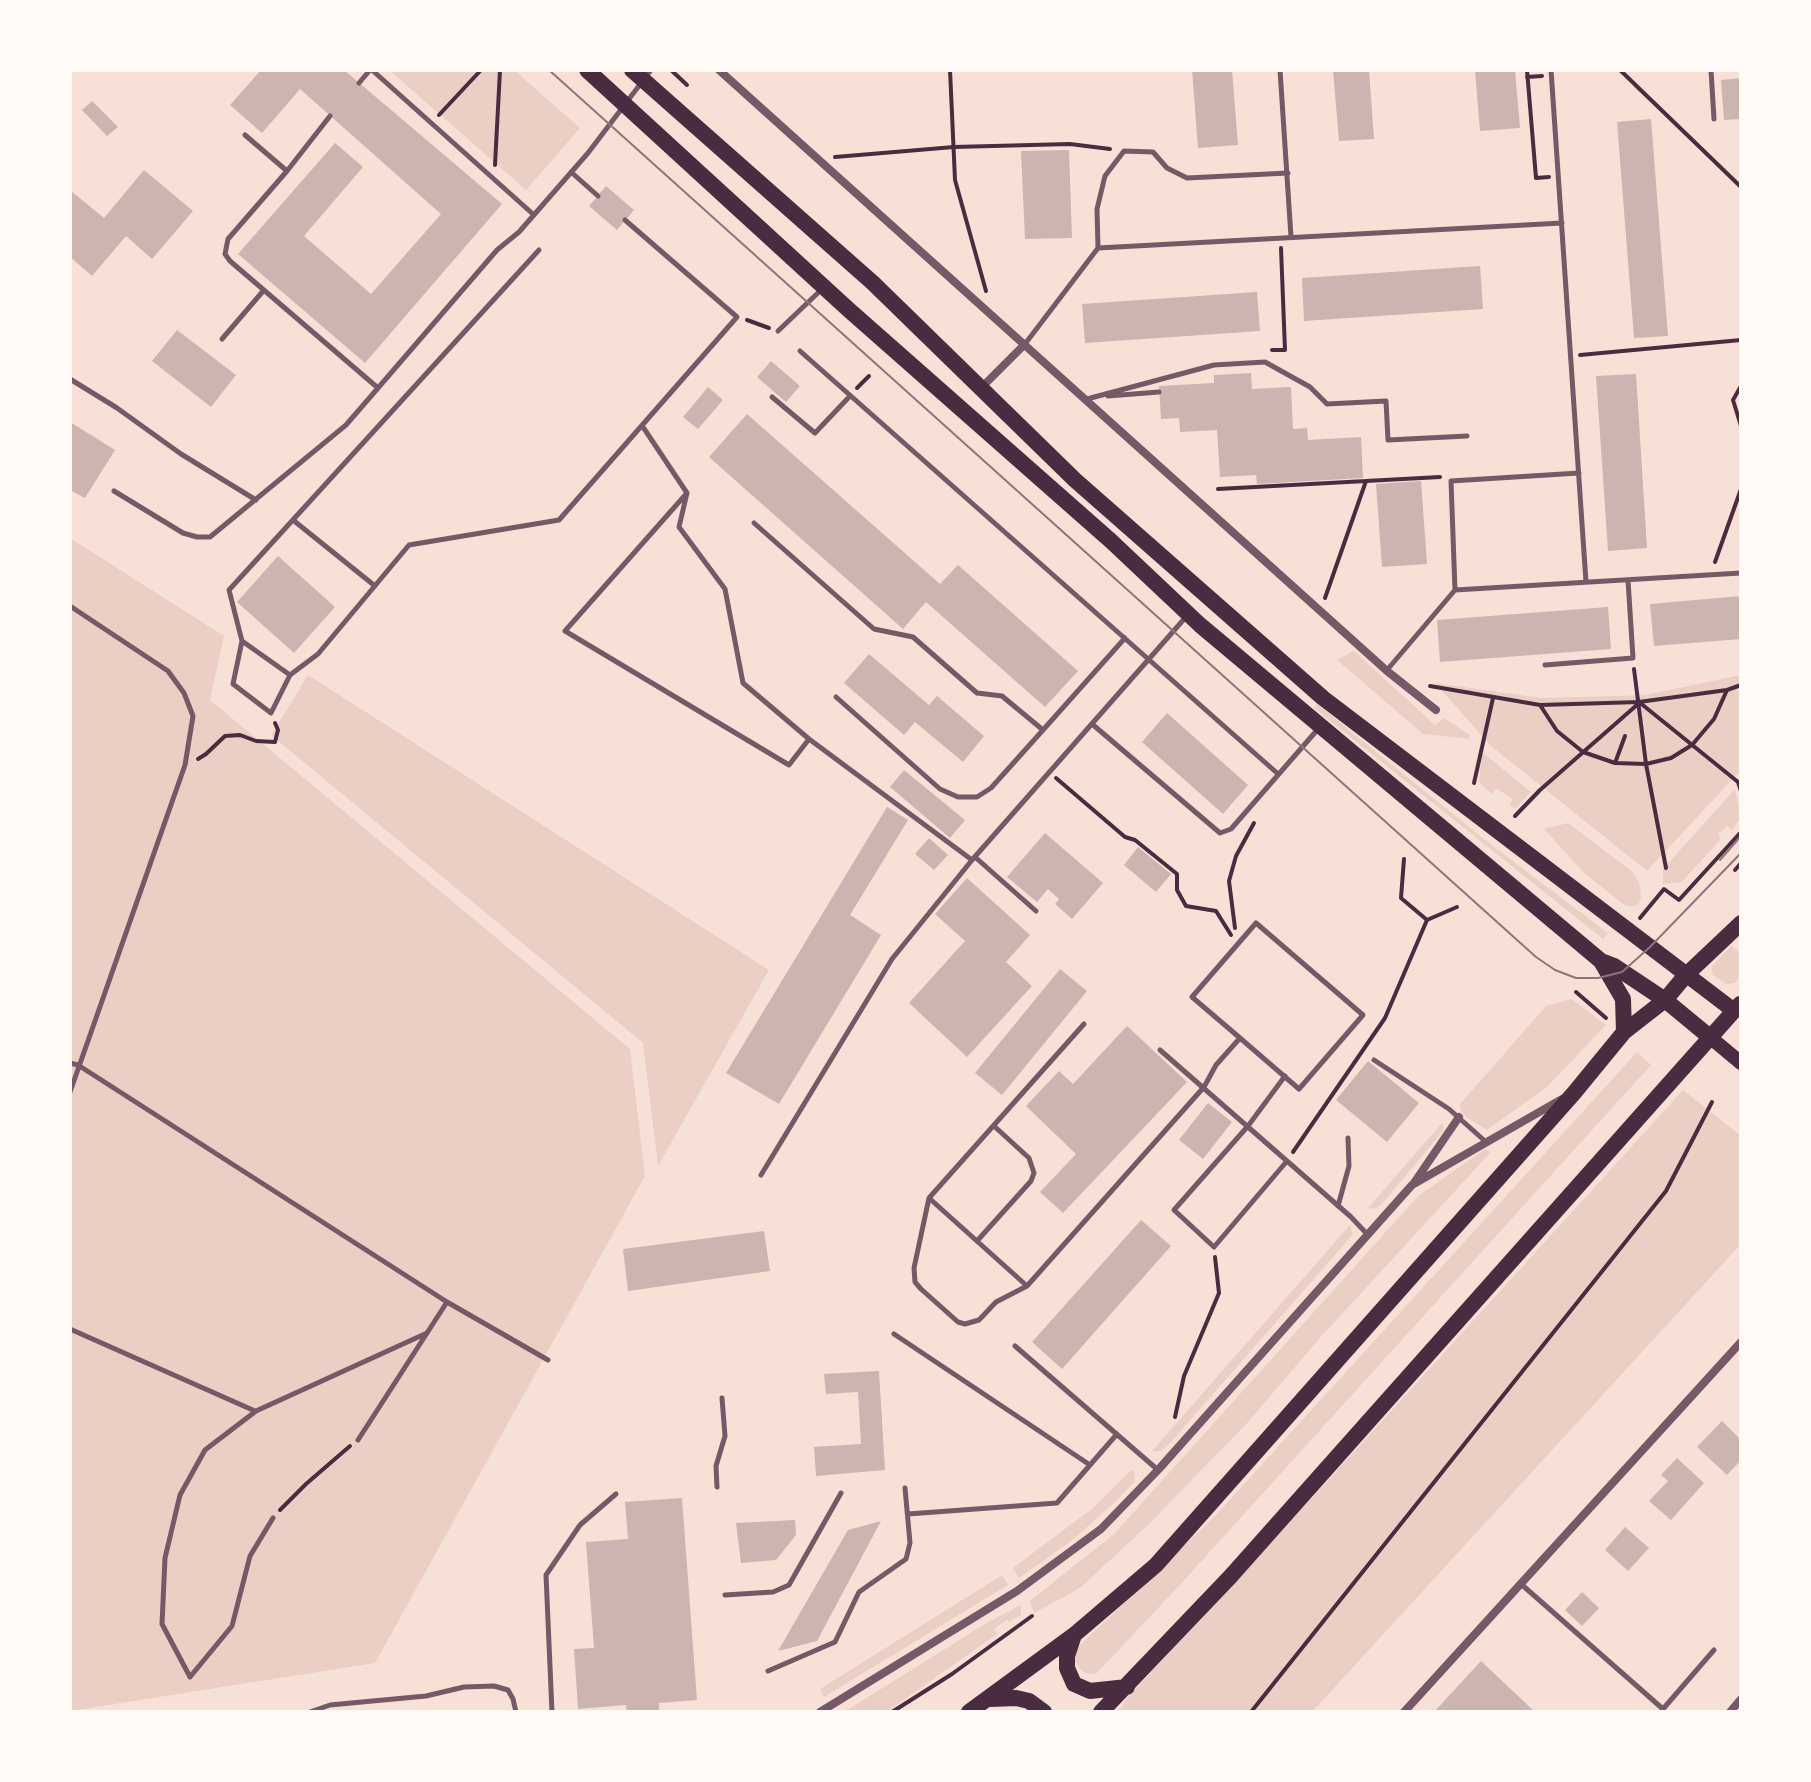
<!DOCTYPE html>
<html>
<head>
<meta charset="utf-8">
<style>
  body { margin:0 }
  #map { position:relative; width:1811px; height:1782px; overflow:hidden; background:#f7e1d7; font-family:"PT Sans Narrow",sans-serif }
  canvas { display:block }
  .frame { position:absolute; inset:0; border:72px solid #fffaf5; pointer-events:none }
</style>
</head>
<body>
<div id="map">
<canvas width="1811" height="1782"></canvas>
<div class="frame"></div>
</div>
<script>
const c = document.querySelector('canvas').getContext('2d');
c.lineJoin = 'round';
function paint(path, color) {
  c.fillStyle = color;
  c.fill(path, 'evenodd');
}
function shape(rows) {
  const path = new Path2D();
  for (const r of rows) {
    path.moveTo(r[0], r[1]);
    for (let i = 2; i < r.length; i += 2) path.lineTo(r[i], r[i + 1]);
  }
  return path;
}
function strokePath(path, color, width, dash) {
  c.strokeStyle = color;
  c.lineWidth = width;
  c.lineCap = dash ? 'butt' : 'round';
  c.setLineDash(dash || []);
  c.stroke(path);
}
paint(shape([
  [389,70,514,70,580,128,526,190],
  [70,538,224,636,210,700,630,1049,645,1176,375,1663,70,1711],
  [1354,651,1435,725,1444,718,1470,735,1469,739,1423,734,1337,660],
  [308,675,769,970,658,1166,643,1043,271,735],
  [1741,675,1741,770,1647,871,1491,746,1435,683,1541,698,1645,695],
  [1317,704,1489,843,1608,933,1603,939,1314,708],
  [1482,752,1531,792,1515,809,1510,805,1512,799,1496,788,1492,794,1479,782],
  [1735,789,1741,817,1732,830,1727,826,1718,834,1721,839,1682,882,1663,884,1663,869],
  [1568,823,1634,873,1640,886,1641,898,1638,905,1632,907,1623,904,1584,873,1544,829],
  [1731,946,1741,954,1741,974,1735,983,1726,984,1713,975,1711,967],
  [1572,999,1606,1025,1547,1087,1487,1130,1466,1117,1460,1109,1460,1104,1546,1006],
  [1637,1052,1651,1065,1177,1588,1096,1674,1086,1673,1080,1669,1075,1661,1076,1649,1215,1516],
  [1683,1090,1741,1136,1741,1244,1312,1712,1118,1712,1127,1698,1232,1586],
  [1443,1122,1443,1131,1382,1204,1375,1209,1368,1208],
  [1484,1150,1488,1150,1490,1153,1318,1340,1249,1421,1149,1524,1080,1588,1034,1613,1030,1601,1114,1534,1419,1195],
  [1350,1225,1353,1234,1349,1239,1171,1442,1161,1451,1152,1451],
  [1132,1469,1135,1474,1134,1482,1112,1505,1070,1542,1019,1578,1013,1568,1093,1508],
  [1002,1575,1008,1585,824,1697,820,1689],
  [1021,1605,1021,1615,1009,1622,1007,1620,994,1629,997,1634,895,1706,886,1712,844,1712,990,1621]
]), '#ebcfc5');
paint(shape([
  [261,70,344,70,502,204,365,363,238,254,335,143,363,167,304,236,371,294,441,214,300,89,262,133,230,105],
  [1192,70,1232,70,1238,145,1198,148],
  [1333,70,1369,70,1374,139,1339,141],
  [1475,70,1515,70,1520,128,1480,131],
  [1741,78,1741,119,1724,120,1721,80],
  [92,101,118,127,107,136,82,110],
  [1651,119,1668,336,1634,338,1617,122],
  [1069,150,1072,238,1025,239,1021,151],
  [144,170,193,211,152,259,126,236,92,276,70,257,70,190,104,218],
  [606,186,634,210,617,230,589,206],
  [1480,266,1483,309,1304,321,1302,278],
  [1257,292,1260,331,1085,343,1082,304],
  [177,330,236,375,211,407,152,361],
  [771,361,800,386,786,402,757,377],
  [1251,373,1252,389,1291,387,1293,429,1307,428,1308,440,1361,437,1363,478,1257,484,1256,475,1220,477,1217,430,1180,432,1179,418,1161,419,1159,386,1214,383,1214,375],
  [1636,374,1647,548,1608,551,1596,376],
  [708,387,723,400,698,429,683,417],
  [747,414,940,584,958,565,1078,671,1045,707,926,602,903,629,709,457],
  [70,422,115,450,85,498,70,490],
  [1421,481,1427,564,1382,567,1376,484],
  [278,556,335,607,294,653,237,602],
  [1741,596,1741,639,1654,646,1650,604],
  [1608,607,1611,649,1440,662,1437,620],
  [869,654,929,705,937,696,984,736,963,762,915,722,904,735,844,683],
  [1167,713,1248,785,1223,814,1142,742],
  [904,770,965,820,950,838,890,787],
  [887,807,908,820,850,915,881,935,779,1104,726,1073],
  [1045,833,1103,883,1072,919,1055,904,1059,899,1048,889,1037,902,1007,877],
  [929,838,948,855,934,870,915,854],
  [1138,847,1171,874,1156,892,1124,865],
  [967,878,1030,935,1006,962,1032,986,967,1057,909,1003,965,941,935,914],
  [1060,969,1087,991,1002,1095,975,1073],
  [1127,1026,1187,1082,1063,1213,1040,1192,1076,1154,1026,1106,1059,1071,1073,1084],
  [1368,1061,1419,1103,1387,1142,1336,1100],
  [1208,1103,1232,1122,1203,1159,1179,1140],
  [1141,1220,1171,1246,1062,1369,1032,1342],
  [764,1231,770,1271,628,1291,623,1249],
  [879,1371,885,1470,816,1476,814,1447,861,1444,858,1392,826,1394,824,1374],
  [1722,1421,1741,1440,1741,1460,1727,1475,1697,1447],
  [1677,1458,1704,1483,1671,1520,1649,1501,1668,1481,1661,1475],
  [682,1498,697,1700,659,1703,659,1712,627,1712,626,1705,578,1709,574,1649,594,1648,586,1542,628,1539,625,1502],
  [795,1520,796,1535,776,1560,741,1563,736,1523],
  [881,1521,817,1641,778,1651,848,1530],
  [1625,1527,1649,1548,1628,1571,1605,1550],
  [1582,1592,1599,1608,1582,1626,1565,1610],
  [1481,1661,1535,1712,1434,1712]
]), '#ccb4b1');
strokePath(shape([
  [671,70,687,85],
  [950,70,955,180,986,291],
  [1527,70,1536,178,1549,177],
  [1620,70,1741,187],
  [1527,77,1542,76],
  [439,115,481,70],
  [835,157,954,147,1070,144,1110,149],
  [495,165,500,70],
  [747,320,769,328],
  [1272,350,1285,350,1281,248],
  [1580,355,1741,340],
  [1741,386,1733,400,1741,426],
  [857,388,869,376],
  [1218,489,1440,477],
  [1715,562,1741,489],
  [1325,598,1366,481],
  [1634,669,1646,764,1666,868],
  [1430,686,1540,705,1639,702,1727,690,1741,685],
  [1639,702,1738,782,1741,791],
  [1540,705,1557,731,1583,752,1615,763,1646,764,1671,758,1692,745,1714,719,1727,690],
  [198,759,206,754,225,736,240,735,256,741,275,742,278,730,275,723],
  [1615,763,1625,736],
  [1056,778,1125,837,1135,840,1177,874,1177,890,1186,906,1216,911,1231,935],
  [1474,783,1493,698],
  [1515,816,1540,790,1638,704],
  [1735,870,1741,863],
  [1640,918,1664,889,1679,900,1741,832],
  [1427,920,1457,907],
  [1235,928,1229,881,1236,856,1254,823],
  [1576,992,1606,1018],
  [1293,1152,1385,1018,1427,920,1401,898,1404,859],
  [1175,1417,1184,1376,1219,1293,1215,1257],
  [280,1510,306,1484,350,1446],
  [892,1712,952,1674,1032,1616],
  [1251,1712,1666,1191,1712,1102]
]), '#4a2c40', 4);
strokePath(shape([
  [372,70,534,215],
  [1280,70,1291,237],
  [1551,70,1586,582],
  [1711,70,1714,119],
  [359,83,370,70],
  [245,135,287,171,228,239,225,254,230,261,378,388,497,250,519,232,588,153,651,70],
  [287,171,330,116],
  [571,172,598,196],
  [1098,248,1097,209,1105,176,1124,151,1153,152,1167,168,1187,178,1288,173],
  [539,250,229,590,242,641,290,675,318,654,409,545,559,520,737,317,625,220],
  [778,331,821,290],
  [222,339,264,290],
  [1025,344,1098,248,1562,223],
  [800,351,1277,773],
  [70,379,117,408,181,454,256,500],
  [1108,396,1159,392],
  [772,397,815,433,850,396],
  [1087,399,1214,365,1265,362,1310,387,1327,404,1386,401,1388,440,1467,436],
  [643,427,687,493,679,527,725,589,743,683,809,739,789,765,565,631,687,493],
  [114,491,183,533,197,537,210,537,346,425,378,388],
  [293,520,375,586],
  [754,523,874,629,913,637,977,693,1002,696,1043,730,1125,638],
  [1455,590,1451,481,1579,473],
  [70,606,168,671,184,693,193,716,185,765,70,1092],
  [242,641,233,684,271,713,290,675],
  [1545,665,1633,658,1628,580],
  [1387,670,1455,590,1741,573],
  [836,697,940,789,958,797,977,797,991,788,1043,730],
  [1092,724,1220,833,1231,829,1318,729],
  [809,739,972,860],
  [975,857,1036,911],
  [1084,1024,929,1198,1027,1286,1204,1087,1216,1065,1240,1038,1299,1089,1363,1015,1256,923,1192,997,1240,1038],
  [1160,1050,1351,1217,1368,1235],
  [1374,1060,1449,1109,1486,1142],
  [70,1063,78,1065,447,1302,548,1360],
  [1285,1076,1248,1126,1174,1210,1214,1247,1287,1161],
  [761,1175,892,959,972,860,1185,618],
  [929,1198,914,1268,915,1282,921,1289,958,1322,965,1324,979,1320,996,1302,1027,1286],
  [1338,1206,1349,1166,1348,1138],
  [977,1241,1031,1181,1034,1173,1029,1158,994,1126],
  [70,1329,255,1411],
  [894,1334,1090,1465],
  [1015,1346,1158,1470],
  [358,1440,447,1302],
  [717,1487,716,1466,725,1436,722,1398],
  [908,1514,1057,1503,1117,1434],
  [273,1518,250,1556,232,1626,190,1677,162,1624,165,1558,180,1495,205,1450,256,1411,427,1333],
  [1521,1584,1663,1709,1714,1650],
  [725,1595,773,1592,789,1585,841,1493],
  [768,1671,835,1642,859,1592,906,1559,910,1543,905,1488],
  [310,1712,330,1705,426,1696,464,1687,494,1686,508,1690,513,1699,516,1712],
  [552,1712,546,1575,580,1525,616,1494]
]), '#755966', 5);
strokePath(shape([
  [719,70,1387,671,1436,710],
  [980,389,1025,344],
  [1414,1183,1459,1117],
  [820,1712,1017,1591,1101,1529,1158,1470,1412,1185,1562,1099],
  [1404,1712,1741,1342],
  [1730,1712,1741,1699]
]), '#755966', 8);
strokePath(shape([
  [1711,1038,1741,1063]
]), '#4a2c40', 14);
strokePath(shape([
  [587,70,849,310,1111,541,1200,625,1601,961,1614,966,1665,1000,1711,1038],
  [632,70,873,283,1075,480,1323,698,1733,1010],
  [1602,963,1623,999,1624,1032],
  [1074,1635,1067,1656,1067,1668,1074,1684,1090,1691,1127,1687],
  [990,1699,1016,1698,1029,1701,1044,1712],
  [969,1712,1074,1635,1156,1565,1574,1093,1624,1032,1665,1000,1686,975,1741,923],
  [1101,1712,1230,1577,1740,1004]
]), '#4a2c40', 16);
strokePath(shape([
  [549,70,1536,957,1555,970,1576,978,1598,978,1622,972,1650,947,1741,853],
  [1720,860,1741,836]
]), '#8f747c', 2);
</script>
</body>
</html>
